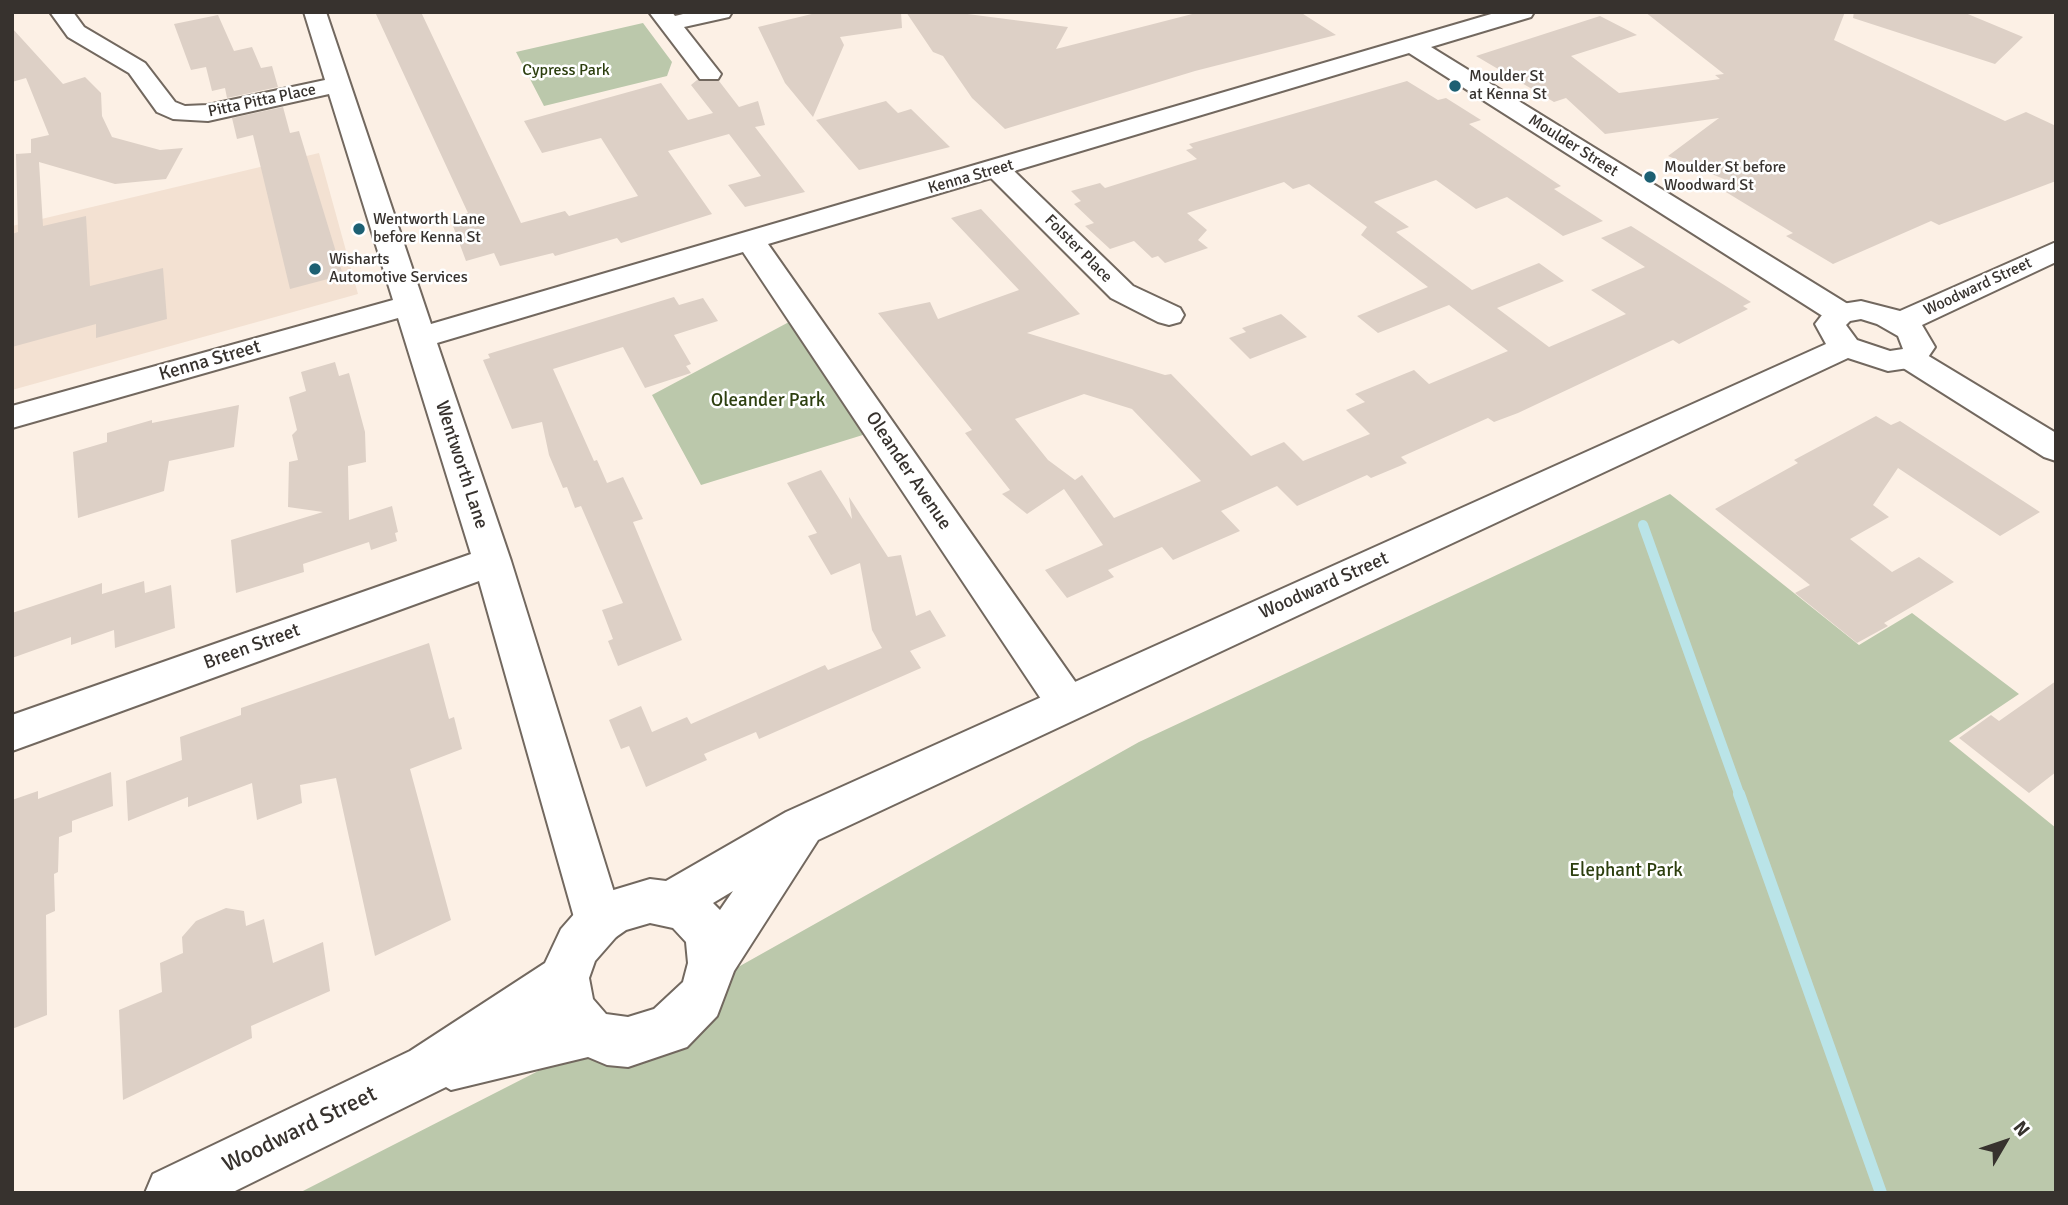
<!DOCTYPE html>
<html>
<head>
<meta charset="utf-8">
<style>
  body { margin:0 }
  #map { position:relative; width:2068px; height:1205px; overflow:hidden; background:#fcf0e5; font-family:Signika,sans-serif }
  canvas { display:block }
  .frame { position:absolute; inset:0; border:14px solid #37322e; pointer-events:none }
  .north { position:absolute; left:1970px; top:1107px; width:70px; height:70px; -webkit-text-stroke:5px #fff; paint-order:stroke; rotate:51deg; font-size:19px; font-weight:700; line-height:28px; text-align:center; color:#37322e }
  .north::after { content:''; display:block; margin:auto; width:24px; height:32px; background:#37322e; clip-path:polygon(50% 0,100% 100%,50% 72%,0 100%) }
</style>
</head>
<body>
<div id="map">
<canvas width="2068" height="1205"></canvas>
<div class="frame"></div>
<div class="north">N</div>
</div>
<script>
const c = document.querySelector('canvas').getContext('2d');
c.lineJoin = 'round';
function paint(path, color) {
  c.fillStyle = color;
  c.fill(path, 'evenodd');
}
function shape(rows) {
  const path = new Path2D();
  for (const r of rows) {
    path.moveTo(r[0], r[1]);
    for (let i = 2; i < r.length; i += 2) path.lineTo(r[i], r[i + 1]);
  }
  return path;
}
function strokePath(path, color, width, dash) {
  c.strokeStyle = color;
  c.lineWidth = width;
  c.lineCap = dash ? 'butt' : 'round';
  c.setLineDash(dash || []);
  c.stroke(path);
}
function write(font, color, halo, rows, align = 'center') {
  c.font = font + ' Signika,sans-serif';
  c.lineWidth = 5;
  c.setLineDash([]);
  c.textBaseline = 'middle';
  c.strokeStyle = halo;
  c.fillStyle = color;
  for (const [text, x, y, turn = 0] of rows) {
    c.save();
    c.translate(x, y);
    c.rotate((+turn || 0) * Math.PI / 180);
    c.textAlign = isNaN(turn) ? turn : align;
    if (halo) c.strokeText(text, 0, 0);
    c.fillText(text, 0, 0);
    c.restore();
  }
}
paint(shape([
  [319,153,358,294,12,390,12,226]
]), '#f3e1d2');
paint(shape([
  [643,23,672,62,667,76,544,106,516,52],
  [789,322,866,434,701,485,652,395],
  [1670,494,1859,645,1912,613,2019,694,1949,741,2056,828,2056,1193,299,1193,699,989,1139,742]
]), '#bbc8ab');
strokePath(shape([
  [1643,525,1740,796]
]), '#bae4e8', 10);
strokePath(shape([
  [1739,794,1881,1193]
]), '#bae4e8', 12);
paint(shape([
  [375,12,421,12,521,223,565,211,569,216,638,196,601,138,542,153,524,121,661,83,688,120,713,113,691,85,697,80,719,81,739,107,758,101,765,125,755,127,805,192,745,207,728,185,761,176,729,134,668,151,712,214,621,243,617,238,555,256,553,253,500,266,494,253,466,261,450,218,468,213],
  [820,12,901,12,902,28,840,37,844,45,813,117,785,83,758,27],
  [906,12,952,12,1068,27,1056,49,1200,12,1300,12,1336,35,1195,71,1005,129,972,98,943,56,933,52],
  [1645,12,1845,12,1834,40,2005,121,2026,112,2056,126,2056,181,1939,225,1931,221,1833,264,1786,236,1793,233,1721,189,1736,184,1668,156,1719,118,1605,134,1566,98,1554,102,1476,56,1600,16,1637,35,1571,56,1619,93,1720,79,1715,75,1724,74],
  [1854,12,1963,12,2023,37,1995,64,1853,18],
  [218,15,234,51,252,47,261,68,272,66,278,87,227,98,225,88,212,91,206,67,191,70,174,24],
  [12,28,63,84,85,77,101,93,102,116,112,137,160,150,183,148,166,179,115,184,39,162,43,226,86,216,90,286,163,268,167,319,96,338,96,324,12,347,12,234,18,232,16,154,31,153,31,139,49,135,26,78,12,82],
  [1407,81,1438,100,1446,98,1481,120,1469,124,1561,186,1554,189,1603,221,1563,236,1507,197,1476,209,1436,180,1374,202,1409,227,1396,232,1472,290,1539,263,1564,281,1497,308,1549,347,1626,314,1591,290,1645,267,1601,238,1631,226,1751,302,1743,306,1748,309,1679,344,1673,340,1518,413,1494,422,1488,418,1401,457,1407,463,1371,478,1367,475,1297,506,1277,486,1221,511,1240,531,1173,560,1162,547,1108,570,1114,577,1067,598,1045,570,1103,545,1064,489,1027,514,1002,494,1010,490,965,433,972,430,878,313,930,302,938,319,1019,290,951,218,981,209,1080,314,1027,333,1165,375,1171,374,1251,456,1284,442,1303,461,1370,434,1346,410,1365,402,1355,394,1414,370,1429,384,1508,351,1449,305,1378,333,1357,316,1428,287,1361,235,1367,227,1309,184,1293,189,1284,182,1187,213,1207,230,1198,240,1208,248,1165,263,1158,256,1152,258,1134,241,1110,249,1085,226,1094,223,1074,204,1081,201,1071,191,1100,183,1105,188,1197,159,1186,150,1193,148,1189,144],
  [1084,394,1132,409,1201,481,1114,518,1082,475,1075,480,1048,460,1015,419],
  [886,101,898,113,911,109,950,147,859,170,816,120],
  [283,107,290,133,299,131,343,275,290,289,253,135,237,139,232,118],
  [674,297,679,305,703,298,718,321,674,335,691,364,686,366,691,373,645,388,623,347,553,369,594,461,597,460,607,483,623,477,643,519,633,522,682,640,618,666,608,641,613,639,602,610,623,603,581,506,575,508,567,487,563,488,549,455,542,422,512,429,483,360,490,358,488,354],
  [1281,314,1307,337,1250,359,1229,338,1246,332,1242,328],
  [335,362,339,376,349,373,365,432,366,462,348,466,349,520,392,506,398,532,395,533,397,541,371,550,369,542,303,564,304,572,236,593,231,540,323,512,288,507,289,462,298,460,292,435,297,430,289,397,306,391,301,372],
  [239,405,234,447,169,461,164,491,78,518,73,452,107,442,107,433,152,420,152,423],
  [1876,416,1891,425,1900,421,2040,512,2000,536,1898,468,1873,505,1889,517,1850,539,1892,572,1919,557,1954,582,1884,623,1888,626,1857,643,1795,593,1810,585,1715,509,1798,463,1794,460],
  [821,470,852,519,849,497,888,557,901,555,916,616,930,610,946,636,910,651,921,668,759,739,756,732,704,754,707,760,646,787,629,746,621,749,609,720,641,706,652,732,687,717,691,724,825,665,828,670,882,648,872,630,860,563,831,575,808,536,817,533,787,483],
  [144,581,145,593,171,585,175,628,115,648,114,630,71,645,71,637,12,658,12,613,102,583,102,594],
  [429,643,449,719,454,717,462,749,410,769,451,920,375,956,336,778,300,785,302,803,257,820,252,783,188,807,188,797,128,821,126,781,182,760,180,737,241,715,241,708],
  [2056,681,2056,772,2029,793,1959,738,1991,715,1999,721],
  [111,772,113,806,72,821,72,832,59,837,58,872,54,874,55,911,46,915,47,1015,12,1029,12,800,38,791,38,799],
  [226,908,244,911,246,926,264,919,273,963,323,942,330,991,251,1026,252,1038,123,1100,119,1010,162,992,160,963,183,953,182,937,196,921]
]), '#ddd0c6');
const minor = shape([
  [50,12,73,12,84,27,145,63,175,102,185,106,208,105,325,80,304,12,326,12,431,324,1498,12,1534,12,1531,17,1431,47,1851,306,1855,313,1851,320,1840,322,1829,320,1409,53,1014,171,1133,286,1180,308,1184,315,1180,322,1169,325,1158,322,1111,298,991,178,768,244,1081,690,1087,702,1081,714,1066,719,1051,714,743,252,437,343,511,561,623,921,616,937,599,943,582,937,575,921,479,581,12,751,12,715,471,554,398,318,12,428,12,406,393,300,329,94,208,121,173,119,157,112,129,73,68,37,50,12],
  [649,12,672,12,675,16,691,12,732,12,729,17,684,27,721,74,718,79,700,79,649,12],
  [1911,349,1922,352,2056,433,2056,461,2044,457,1900,366,1895,359,1900,352,1911,349]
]);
const tertiary = shape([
  [2056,242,2056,262,1922,325,1935,347,1922,366,1888,371,1848,358,818,840,734,971,717,1016,687,1047,628,1067,607,1065,588,1057,451,1090,446,1087,231,1193,145,1193,153,1174,410,1051,545,963,561,929,582,905,597,895,650,879,666,881,786,812,1826,344,1815,324,1829,306,1861,301,1900,311,2056,242],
  [1861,319,1877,324,1898,336,1903,349,1890,351,1857,340,1846,325,1850,321,1861,319],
  [733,891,720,910,713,903,733,891],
  [650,923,673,928,686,942,688,963,683,982,654,1009,628,1017,606,1014,593,999,589,978,595,961,616,937,626,930,650,923]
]);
strokePath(minor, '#72685f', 4);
strokePath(tertiary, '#72685f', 4);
paint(minor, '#fff');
paint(tertiary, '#fff');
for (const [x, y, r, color] of [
  [1455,86,7,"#1d6073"],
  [1650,177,7,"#1d6073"],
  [359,229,7,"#1d6073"],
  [315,269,7,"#1d6073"]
]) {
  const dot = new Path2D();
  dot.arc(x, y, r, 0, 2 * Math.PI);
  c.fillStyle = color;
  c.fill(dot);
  strokePath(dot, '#fff', 2.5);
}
write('16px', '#2d3f0f', '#fff', [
  ["Cypress Park",566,71]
]);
write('16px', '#37322e', '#fff', [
  ["Moulder St",1469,77],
  ["at Kenna St",1469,95],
  ["Moulder St before",1664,168],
  ["Woodward St",1664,186],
  ["Wentworth Lane",373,220],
  ["before Kenna St",373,238],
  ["Wisharts",329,260],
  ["Automotive Services",329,278]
], 'left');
write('16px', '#37322e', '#fff', [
  ["Pitta Pitta Place",262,101,-12],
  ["Moulder Street",1573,146,32],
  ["Kenna Street",971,177,-16],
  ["Folster Place",1078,249,45],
  ["Woodward Street",1978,287,-25]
]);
write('19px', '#37322e', '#fff', [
  ["Kenna Street",210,361,-16],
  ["Wentworth Lane",461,465,72],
  ["Oleander Avenue",908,471,56],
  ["Woodward Street",1324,586,-24],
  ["Breen Street",252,647,-20]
]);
write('19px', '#2d3f0f', '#fff', [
  ["Oleander Park",768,401],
  ["Elephant Park",1626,871]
]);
write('23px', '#37322e', '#fff', [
  ["Woodward Street",300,1130,-26]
]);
</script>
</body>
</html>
